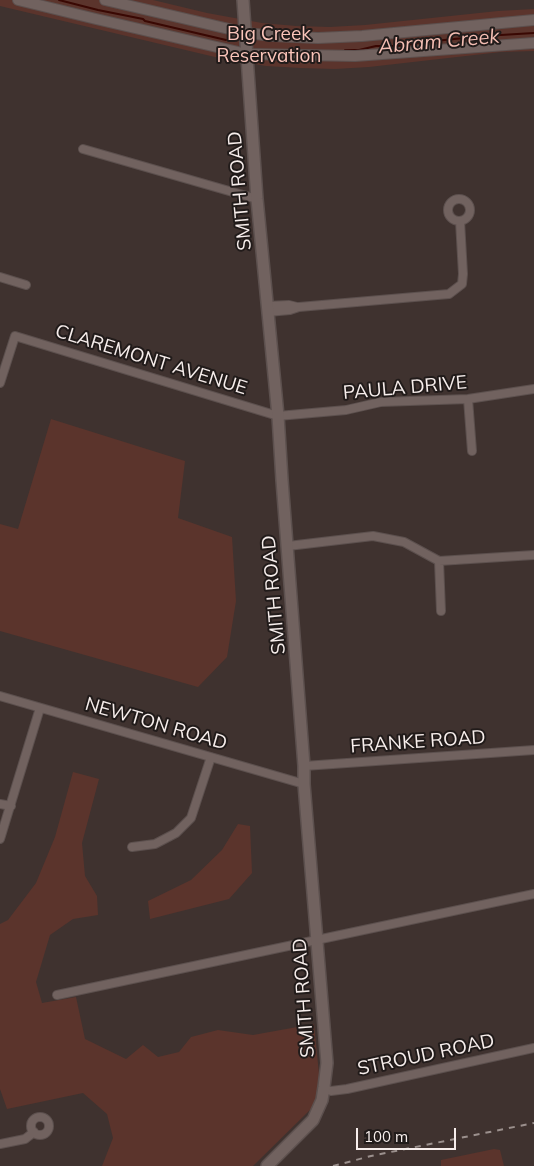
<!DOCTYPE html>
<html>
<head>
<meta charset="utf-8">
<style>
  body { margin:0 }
  #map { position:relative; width:534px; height:1166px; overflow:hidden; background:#3f322f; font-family:Mulish,sans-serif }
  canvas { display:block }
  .scale { position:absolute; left:356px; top:1128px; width:100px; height:22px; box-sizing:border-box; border:2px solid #f7eeec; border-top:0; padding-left:6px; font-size:15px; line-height:18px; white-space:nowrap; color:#f7eeec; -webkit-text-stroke:4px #211b1a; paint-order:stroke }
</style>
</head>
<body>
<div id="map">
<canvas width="534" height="1166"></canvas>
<div class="scale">100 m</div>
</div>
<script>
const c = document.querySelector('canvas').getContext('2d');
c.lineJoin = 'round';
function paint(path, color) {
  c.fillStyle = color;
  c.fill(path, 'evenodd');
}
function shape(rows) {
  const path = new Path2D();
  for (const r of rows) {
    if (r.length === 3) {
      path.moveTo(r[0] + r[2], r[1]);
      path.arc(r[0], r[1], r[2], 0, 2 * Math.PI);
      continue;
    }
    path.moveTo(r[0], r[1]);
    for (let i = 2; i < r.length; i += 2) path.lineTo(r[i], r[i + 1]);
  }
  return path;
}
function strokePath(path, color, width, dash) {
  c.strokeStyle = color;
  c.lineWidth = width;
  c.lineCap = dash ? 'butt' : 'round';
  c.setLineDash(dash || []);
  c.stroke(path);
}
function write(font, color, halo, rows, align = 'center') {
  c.font = font + ' Mulish,sans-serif';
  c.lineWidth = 4;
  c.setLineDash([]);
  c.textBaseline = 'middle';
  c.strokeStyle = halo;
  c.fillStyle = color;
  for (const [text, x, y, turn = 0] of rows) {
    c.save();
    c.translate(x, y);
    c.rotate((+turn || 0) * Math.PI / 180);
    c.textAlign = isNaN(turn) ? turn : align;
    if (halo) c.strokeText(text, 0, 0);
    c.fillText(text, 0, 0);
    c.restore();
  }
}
paint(shape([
  [0,0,153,0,207,13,262,23,296,26,330,27,365,25,498,11,534,9,534,51,501,52,369,67,335,69,300,68,266,66,215,57,0,6],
  [51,419,185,461,178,518,232,537,236,601,227,657,198,687,0,631,0,524,18,529],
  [73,772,99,779,82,843,85,876,97,896,98,915,73,919,50,935,36,982,42,1003,76,997,85,1039,126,1059,143,1045,158,1057,179,1052,191,1037,218,1030,253,1035,314,1024,321,1094,312,1108,253,1166,102,1166,113,1138,107,1114,83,1093,7,1109,0,1089,0,924,8,920,36,883,55,837],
  [238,824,250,826,252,873,229,899,150,919,148,901,191,880,222,850],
  [494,1149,500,1150,504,1166,441,1166,441,1160]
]), '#5b342c');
strokePath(shape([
  [59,0,98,10,143,19,145,21,226,40],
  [345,50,359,50,376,46,403,46,415,43,484,36,534,33]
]), '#390803', 2);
const minor = shape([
  [83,149,257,199],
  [459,210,11],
  [0,277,26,285],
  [267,306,289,305,297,307],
  [268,312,290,310,299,307,449,294,462,284,463,274,460,221],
  [0,383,15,336,278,416,346,410,381,402,468,399,534,389],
  [468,399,472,451],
  [288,546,373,536,404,542,439,561,534,555],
  [439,561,441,611],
  [0,696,304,784],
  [304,766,534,750],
  [0,804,11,806],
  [0,839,40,708],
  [132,847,155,844,176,833,191,818,211,757],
  [57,995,534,894],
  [324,1089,331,1091,347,1089,534,1048],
  [40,1126,9],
  [0,1144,25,1139,34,1132]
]);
const tertiary = shape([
  [18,0,96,19,247,54,355,56,534,43],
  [105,0,246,33,274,36,318,38,362,36,534,20]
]);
const secondary = shape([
  [243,0,257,199,278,416,282,480,304,766,304,784,327,1063,324,1087,322,1100,313,1120,267,1166]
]);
strokePath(minor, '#5c504e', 10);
strokePath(tertiary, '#5c504e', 12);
strokePath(secondary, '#5c504e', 14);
strokePath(minor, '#71625f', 8);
strokePath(tertiary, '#71625f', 10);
strokePath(secondary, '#71625f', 11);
strokePath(shape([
  [333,1166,371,1156,534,1123]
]), '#9b908d', 2, [6, 6]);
write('19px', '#fbc5ba', '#211b1a', [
  ["Big Creek",269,34],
  ["Reservation",269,56]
]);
write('19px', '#f7eeec', '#211b1a', [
  ["SMITH ROAD",240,191,-95],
  ["CLAREMONT AVENUE",151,360,17],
  ["PAULA DRIVE",405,388,-5],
  ["SMITH ROAD",274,595,-95],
  ["NEWTON ROAD",156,724,16],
  ["FRANKE ROAD",418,742,-4],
  ["SMITH ROAD",304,998,-94],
  ["STROUD ROAD",426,1055,-12]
]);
write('italic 20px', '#f4beb3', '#211b1a', [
  ["Abram Creek",439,42,-5]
]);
</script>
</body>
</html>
